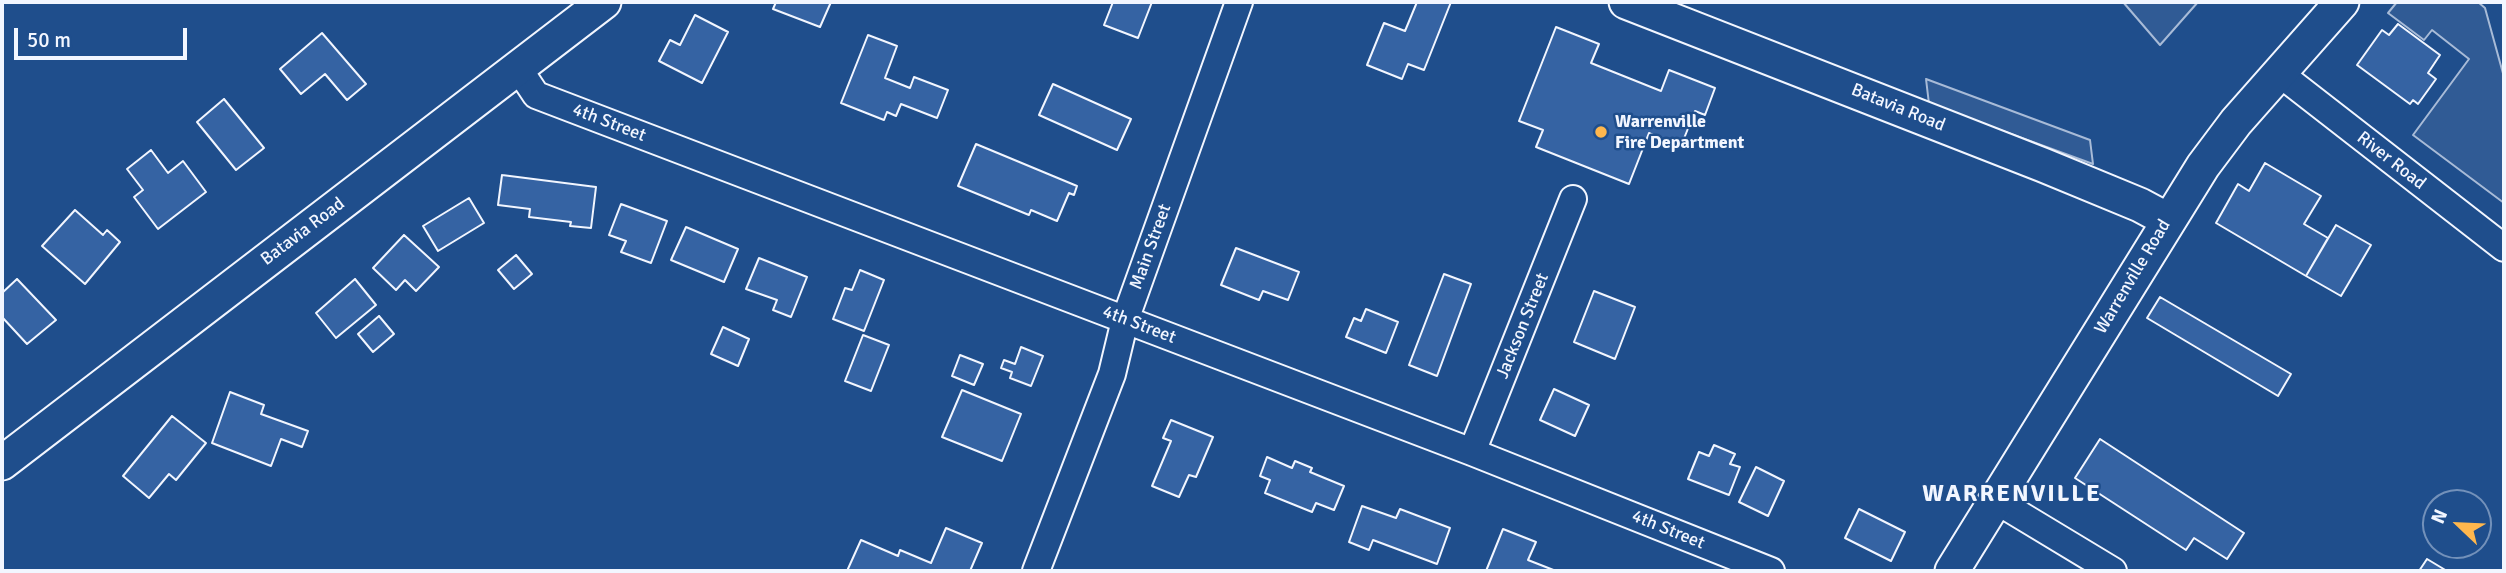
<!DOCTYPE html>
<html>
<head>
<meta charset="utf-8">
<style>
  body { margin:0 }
  #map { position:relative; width:2506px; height:573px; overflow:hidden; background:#1f4e8c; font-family:Signika,sans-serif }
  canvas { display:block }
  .frame { position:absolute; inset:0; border:4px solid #f2f6ff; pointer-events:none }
  .north { position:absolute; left:2422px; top:489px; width:70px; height:70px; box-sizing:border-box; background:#1f4e8c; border:2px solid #7391ba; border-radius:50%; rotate:293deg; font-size:19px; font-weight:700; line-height:28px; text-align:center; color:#f2f6ff }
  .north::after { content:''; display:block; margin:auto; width:24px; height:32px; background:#ffb74d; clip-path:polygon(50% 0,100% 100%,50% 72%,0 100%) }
  .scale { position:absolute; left:14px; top:28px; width:173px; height:32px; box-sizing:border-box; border:4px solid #f2f6ff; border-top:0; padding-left:9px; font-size:21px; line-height:24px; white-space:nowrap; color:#f2f6ff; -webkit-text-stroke:5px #1f4e8c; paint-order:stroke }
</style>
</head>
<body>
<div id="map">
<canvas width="2506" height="573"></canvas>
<div class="frame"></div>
<div class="north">N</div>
<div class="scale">50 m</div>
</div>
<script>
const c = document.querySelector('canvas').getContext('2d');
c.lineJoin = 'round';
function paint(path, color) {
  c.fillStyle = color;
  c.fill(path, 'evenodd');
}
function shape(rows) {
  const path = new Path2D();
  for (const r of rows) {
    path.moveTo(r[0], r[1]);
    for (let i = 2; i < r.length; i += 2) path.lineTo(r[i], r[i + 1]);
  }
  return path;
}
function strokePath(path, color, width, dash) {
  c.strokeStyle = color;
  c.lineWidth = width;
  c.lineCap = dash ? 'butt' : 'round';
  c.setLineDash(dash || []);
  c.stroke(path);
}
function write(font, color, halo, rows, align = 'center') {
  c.font = font + ' Signika,sans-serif';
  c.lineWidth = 5;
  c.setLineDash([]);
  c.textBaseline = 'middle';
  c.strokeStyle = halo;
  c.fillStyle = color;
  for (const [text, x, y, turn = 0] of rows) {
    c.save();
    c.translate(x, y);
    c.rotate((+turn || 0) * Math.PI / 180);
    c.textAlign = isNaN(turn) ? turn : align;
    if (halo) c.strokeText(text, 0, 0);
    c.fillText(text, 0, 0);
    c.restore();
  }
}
const built = shape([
  [2123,2,2198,2,2160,45,2123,2],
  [2397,2,2478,2,2485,8,2504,77,2504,203,2413,135,2469,59,2432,30,2424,40,2388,13,2397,2],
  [1926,79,2090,140,2093,164,1929,104,1926,79]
]);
paint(built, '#305b95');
strokePath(built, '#a8bbd7', 2);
const building = shape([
  [776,2,831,2,820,27,773,9,776,2],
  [1113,2,1152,2,1138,38,1104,25,1113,2],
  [1417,2,1451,2,1424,70,1408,64,1402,79,1367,65,1384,23,1405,31,1417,2],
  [695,15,728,32,702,83,659,61,670,40,680,45,695,15],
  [2398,24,2440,55,2428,73,2436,79,2418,104,2413,100,2410,104,2357,65,2382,30,2389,35,2398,24],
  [1556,27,1599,44,1591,63,1661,91,1669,70,1715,88,1705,115,1695,111,1681,146,1667,141,1665,144,1658,141,1659,138,1649,133,1629,184,1536,147,1543,130,1519,121,1556,27],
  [322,33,366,84,347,100,325,74,301,94,280,69,322,33],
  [868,35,897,46,885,78,910,88,914,77,948,90,937,118,901,104,896,116,887,112,884,120,841,103,868,35],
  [1053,84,1131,119,1117,150,1039,115,1053,84],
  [224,99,264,148,236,170,197,122,224,99],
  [976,144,1077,186,1074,195,1069,193,1057,221,1031,210,1029,215,958,186,976,144],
  [151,150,168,173,183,161,206,192,158,229,134,197,143,190,127,169,151,150],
  [2265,163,2321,196,2304,224,2328,238,2306,276,2216,223,2238,184,2249,191,2265,163],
  [502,175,596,187,591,228,570,226,571,222,529,217,530,209,498,205,502,175],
  [469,198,484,223,438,251,423,226,469,198],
  [621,204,667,221,651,263,621,252,626,241,609,235,621,204],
  [75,210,103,235,107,230,120,242,85,284,42,246,75,210],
  [2336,225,2371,245,2341,296,2306,276,2336,225],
  [686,227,738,249,724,282,671,260,686,227],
  [404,235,439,267,416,291,405,280,396,290,373,268,404,235],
  [1236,248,1299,272,1288,300,1263,291,1259,300,1221,285,1236,248],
  [516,255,532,274,514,289,498,270,516,255],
  [759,258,807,277,791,317,773,310,777,300,746,289,759,258],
  [860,270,884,280,864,331,833,319,845,288,852,290,860,270],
  [1444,274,1471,284,1437,376,1409,365,1444,274],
  [17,279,56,320,27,344,2,317,2,293,17,279],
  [355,279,376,305,336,338,316,313,355,279],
  [1594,291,1635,307,1615,359,1574,342,1594,291],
  [2160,297,2291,374,2278,396,2147,318,2160,297],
  [1366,309,1398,322,1386,353,1346,337,1354,318,1361,321,1366,309],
  [379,316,394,334,373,352,358,334,379,316],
  [723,327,749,339,738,366,711,354,723,327],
  [863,335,889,345,871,391,845,381,863,335],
  [1021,347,1043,356,1031,386,1010,378,1012,372,1001,368,1004,360,1015,364,1021,347],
  [960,355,983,364,974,385,952,376,960,355],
  [1554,389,1589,405,1575,436,1540,420,1554,389],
  [962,390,1021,414,1002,461,942,437,962,390],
  [230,392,264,405,261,414,308,431,302,447,281,439,271,466,212,443,230,392],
  [172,416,206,443,176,480,169,474,149,498,123,476,172,416],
  [1171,420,1213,437,1196,477,1189,475,1179,497,1152,486,1171,441,1163,438,1171,420],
  [2100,439,2244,533,2227,559,2194,538,2186,550,2075,478,2100,439],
  [1714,445,1735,454,1730,464,1740,467,1729,495,1688,479,1699,452,1709,456,1714,445],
  [1267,457,1292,468,1295,461,1312,468,1310,472,1344,486,1334,510,1316,503,1312,512,1265,493,1270,480,1260,476,1267,457],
  [1756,467,1784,481,1768,516,1739,502,1756,467],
  [1362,506,1396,518,1400,509,1450,528,1437,564,1373,540,1369,550,1349,542,1362,506],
  [1859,509,1905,532,1891,561,1845,538,1859,509],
  [946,528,982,543,970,571,847,571,861,540,898,556,900,550,931,563,946,528],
  [1503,529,1536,542,1528,560,1556,571,1486,571,1503,529],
  [2427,559,2447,571,2419,571,2427,559]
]);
paint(building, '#3563a3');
strokePath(building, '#f2f6ff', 2);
const minor = shape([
  [518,68,536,95,1472,452,1771,571],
  [2279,73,2504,248],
  [1472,452,1573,199],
  [1997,501,2113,571],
  [1036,571,1112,374,1125,320,1239,2]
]);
const major = shape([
  [1626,2,2043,165,2140,205,2168,220],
  [2,463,604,2],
  [1952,571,2203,166,2236,122,2342,2]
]);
strokePath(minor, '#f2f6ff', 30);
strokePath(major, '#f2f6ff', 37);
strokePath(minor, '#1f4e8c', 26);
strokePath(major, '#1f4e8c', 33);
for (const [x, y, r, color] of [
  [1601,132,7,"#ffb74d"]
]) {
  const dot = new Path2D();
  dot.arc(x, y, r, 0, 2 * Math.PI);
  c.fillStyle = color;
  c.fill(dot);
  strokePath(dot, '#1f4e8c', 2.5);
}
write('18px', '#f2f6ff', '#1f4e8c', [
  ["Batavia Road",1898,108,22],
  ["4th Street",609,123,21],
  ["River Road",2391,161,38],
  ["Batavia Road",303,232,-37],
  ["Main Street",1151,247,-70],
  ["Warrenville Road",2133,277,-59],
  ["4th Street",1139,325,21],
  ["Jackson Street",1523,326,-68],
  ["4th Street",1668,530,22]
]);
write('bold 18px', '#f2f6ff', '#1f4e8c', [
  ["Warrenville",1615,122],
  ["Fire Department",1615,143]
], 'left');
c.letterSpacing = '2px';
write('bold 24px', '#f2f6ff', '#1f4e8c', [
  ["WARRENVILLE",2012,495]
]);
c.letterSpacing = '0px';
</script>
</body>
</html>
